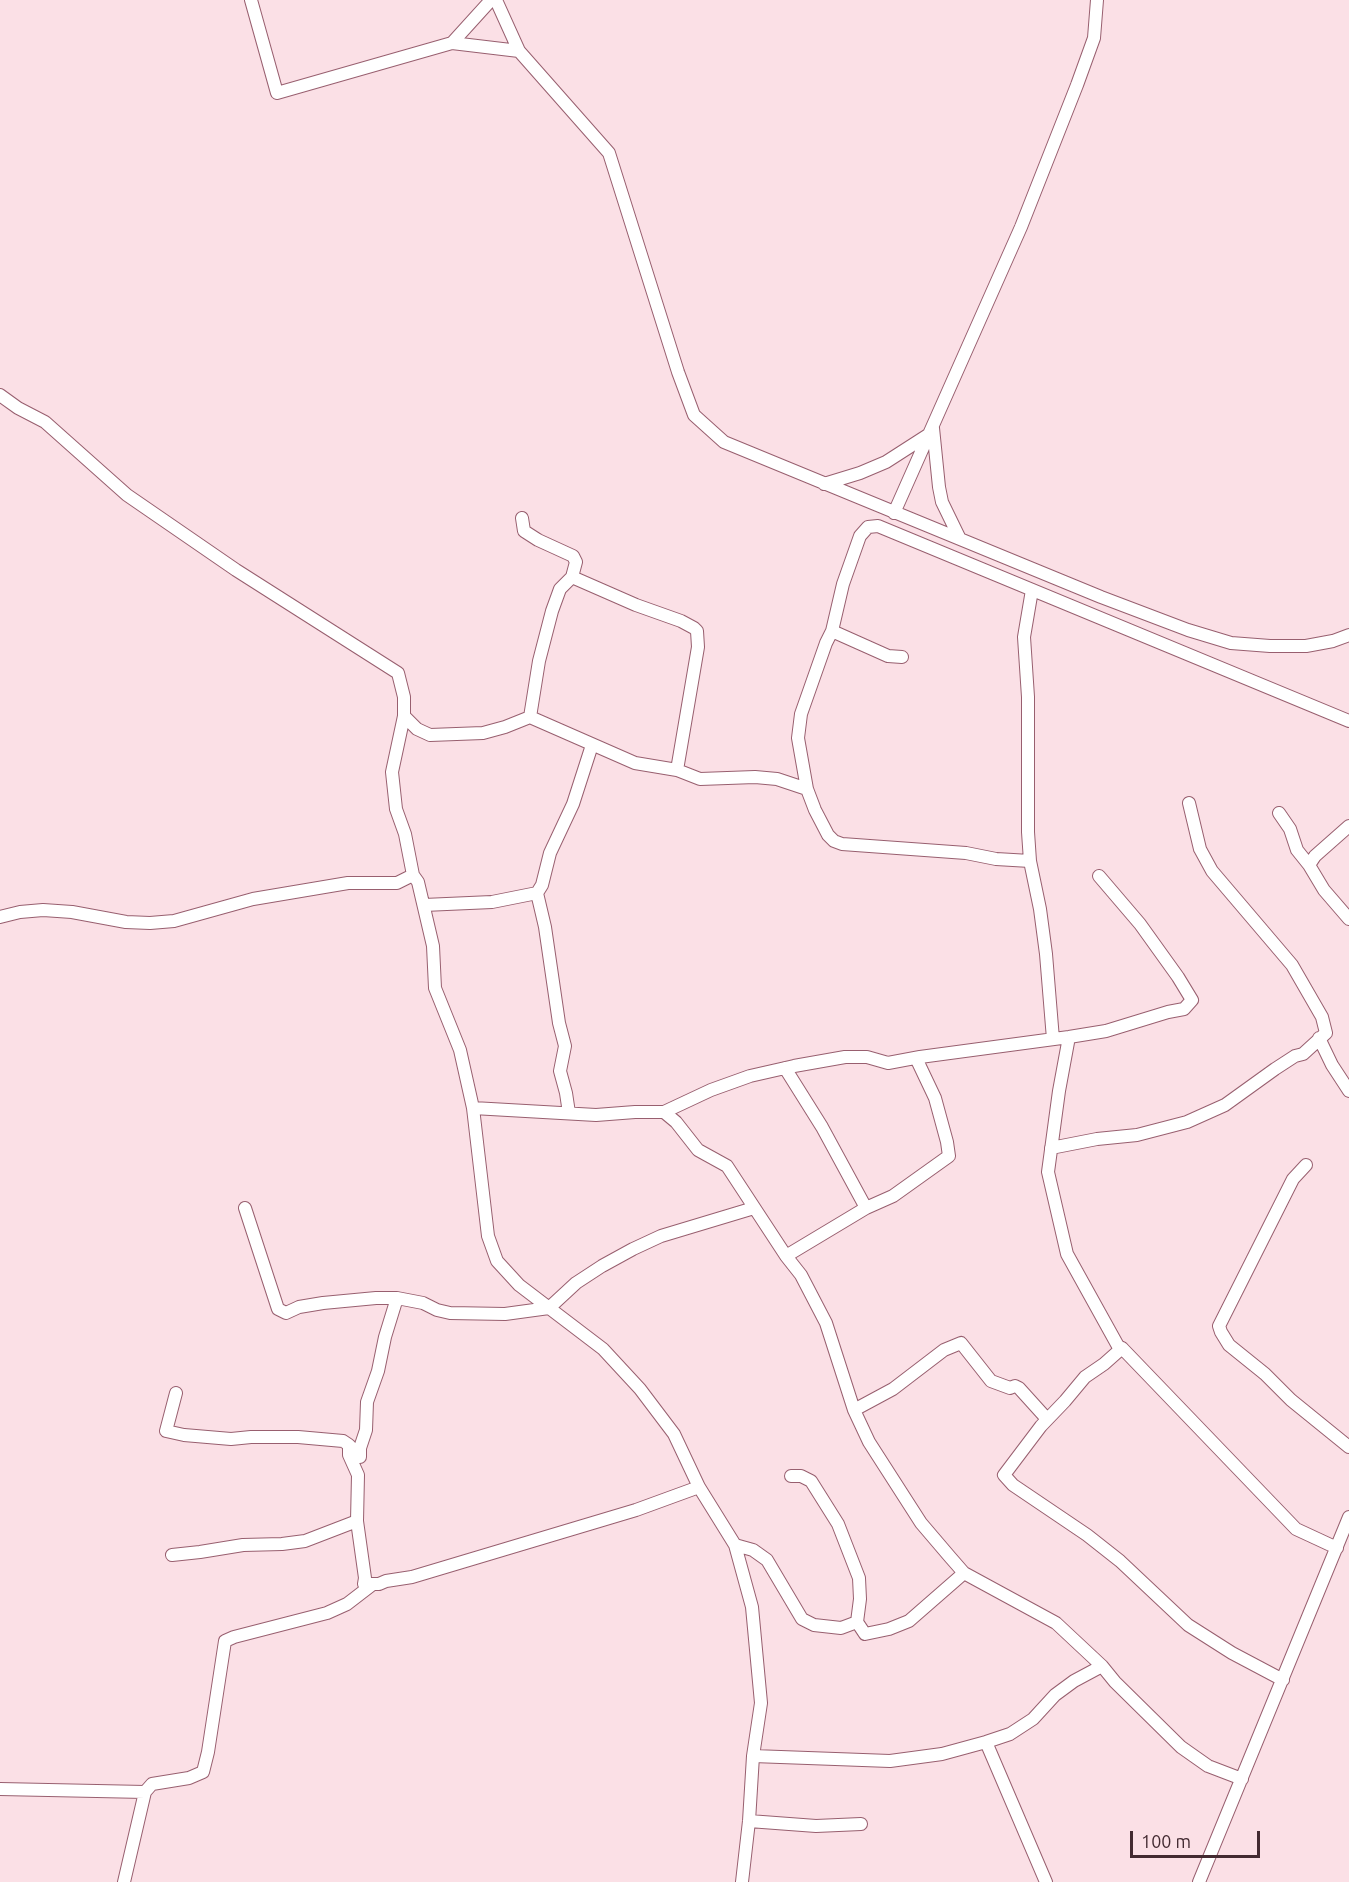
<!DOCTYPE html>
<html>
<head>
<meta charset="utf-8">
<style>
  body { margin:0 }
  #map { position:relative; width:1349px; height:1882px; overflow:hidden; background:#fbe0e6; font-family:Ubuntu,sans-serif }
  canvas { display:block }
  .scale { position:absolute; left:1130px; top:1831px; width:130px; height:27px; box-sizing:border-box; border:3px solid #432a31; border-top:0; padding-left:8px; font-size:18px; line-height:21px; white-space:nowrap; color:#432a31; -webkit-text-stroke:4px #fbe0e6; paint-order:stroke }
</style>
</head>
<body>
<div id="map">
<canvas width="1349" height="1882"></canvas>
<div class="scale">100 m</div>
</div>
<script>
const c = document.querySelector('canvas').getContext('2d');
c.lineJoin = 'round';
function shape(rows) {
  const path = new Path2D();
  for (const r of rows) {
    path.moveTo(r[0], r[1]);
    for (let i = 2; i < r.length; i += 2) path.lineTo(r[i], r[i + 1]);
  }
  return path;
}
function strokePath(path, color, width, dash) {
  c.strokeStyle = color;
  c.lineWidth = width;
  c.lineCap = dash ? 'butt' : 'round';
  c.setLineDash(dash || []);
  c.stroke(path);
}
const minor = shape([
  [251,0,277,93,452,43,519,51],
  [496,0,519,51,609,153,678,372,694,415,724,442,1101,597,1188,630,1231,643,1270,646,1306,646,1333,641,1349,635],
  [452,43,491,0],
  [0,395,18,408,45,422,127,495,236,570,398,673,404,697,404,716,392,772,396,809,405,834,413,875,418,882,433,946,435,988,460,1050,473,1108,488,1236,497,1261,519,1285,603,1349,640,1389,674,1434,699,1487,735,1545,752,1607,761,1703,753,1756,749,1821,742,1882],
  [933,428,939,487,942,502,960,539],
  [824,484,860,473,886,462,928,435],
  [894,513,1021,227,1077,85,1094,38,1097,0],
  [522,518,524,531,538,540,573,556,576,562,572,577,560,589,552,611,539,661,530,717],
  [572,577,636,605,681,621,694,628,697,631,698,647,677,770],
  [1032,590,1024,637,1028,697,1028,832,1030,861,1040,909,1046,954,1053,1039],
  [832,631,843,584,860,536,868,527,878,526,1349,721],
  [902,657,888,656,832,631,826,643,801,714,798,738,807,789,815,810,828,835,834,841,842,844,966,853,996,859,1030,861],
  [404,716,417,729,430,735,483,733,505,727,530,717,635,763,677,770,700,779,755,777,777,779,807,789],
  [1279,813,1290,829,1297,850,1309,865,1324,890,1349,919],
  [1309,865,1315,856,1349,826],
  [537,893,545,927,559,1023,565,1046,560,1071,566,1093,569,1113],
  [424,905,492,902,537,893,542,885,550,853,573,804,592,745],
  [0,917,20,912,43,910,72,912,126,922,150,923,174,921,253,899,348,883,397,883,413,875],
  [1069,1037,1059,1091,1048,1172,1067,1254,1118,1346,1122,1348,1296,1529,1337,1548],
  [1319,1038,1332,1065,1349,1091],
  [785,1068,822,1127,866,1208],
  [473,1108,596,1115,635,1112,664,1112,711,1090,750,1076,794,1066,845,1057,867,1057,888,1063,920,1057,1069,1037,1106,1031,1168,1012,1184,1009,1192,1000,1178,977,1140,924,1099,876],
  [664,1112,676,1122,698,1150,727,1166,786,1256,801,1275,826,1323,854,1410,869,1442,921,1523,950,1557,964,1573,1056,1623,1102,1666,1115,1682,1181,1747,1208,1766,1242,1779],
  [1051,1148,1097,1139,1137,1135,1187,1122,1225,1105,1275,1069,1295,1056,1303,1054,1326,1033,1322,1017,1292,965,1212,871,1200,849,1189,803],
  [1306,1165,1293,1179,1219,1326,1221,1332,1229,1345,1265,1374,1291,1400,1349,1447],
  [245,1208,278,1309,286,1313,299,1307,323,1303,376,1298,397,1298,423,1303,437,1310,450,1313,505,1314,549,1308,576,1283,602,1266,633,1249,661,1236,754,1208],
  [786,1256,866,1208,893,1196,949,1156,947,1142,935,1098,916,1058],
  [397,1298,385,1337,378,1371,367,1402,366,1430,360,1448,360,1457,349,1445,349,1455,358,1475,357,1521,365,1578,364,1584,379,1584,386,1581,412,1577,636,1510,699,1487],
  [1122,1348,1104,1364,1085,1377,1065,1401,1041,1426,1004,1475,1013,1485,1087,1535,1120,1561,1188,1625,1232,1653,1283,1680],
  [176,1393,166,1431,184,1435,231,1439,251,1437,298,1437,343,1441,349,1445],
  [854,1410,893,1389,944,1350,961,1343,991,1381,1010,1388,1015,1386,1019,1388,1047,1419],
  [791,1476,801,1476,811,1481,838,1524,859,1578,860,1599,857,1622,865,1634,889,1629,909,1621,964,1573],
  [735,1545,753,1550,767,1560,802,1619,814,1625,841,1628,857,1622],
  [172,1555,200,1552,243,1545,282,1544,305,1541,357,1521],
  [986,1742,1046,1882],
  [753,1756,890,1761,942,1754,986,1742,1010,1734,1033,1719,1055,1695,1074,1681,1102,1666],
  [0,1789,145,1792],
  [749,1821,816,1826,861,1824],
  [124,1882,145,1792,152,1784,189,1778,203,1772,208,1752,225,1641,234,1637,327,1613,347,1604,373,1584],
  [1199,1882,1349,1517]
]);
strokePath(minor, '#985f6f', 14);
strokePath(minor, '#fff', 12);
</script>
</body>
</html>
